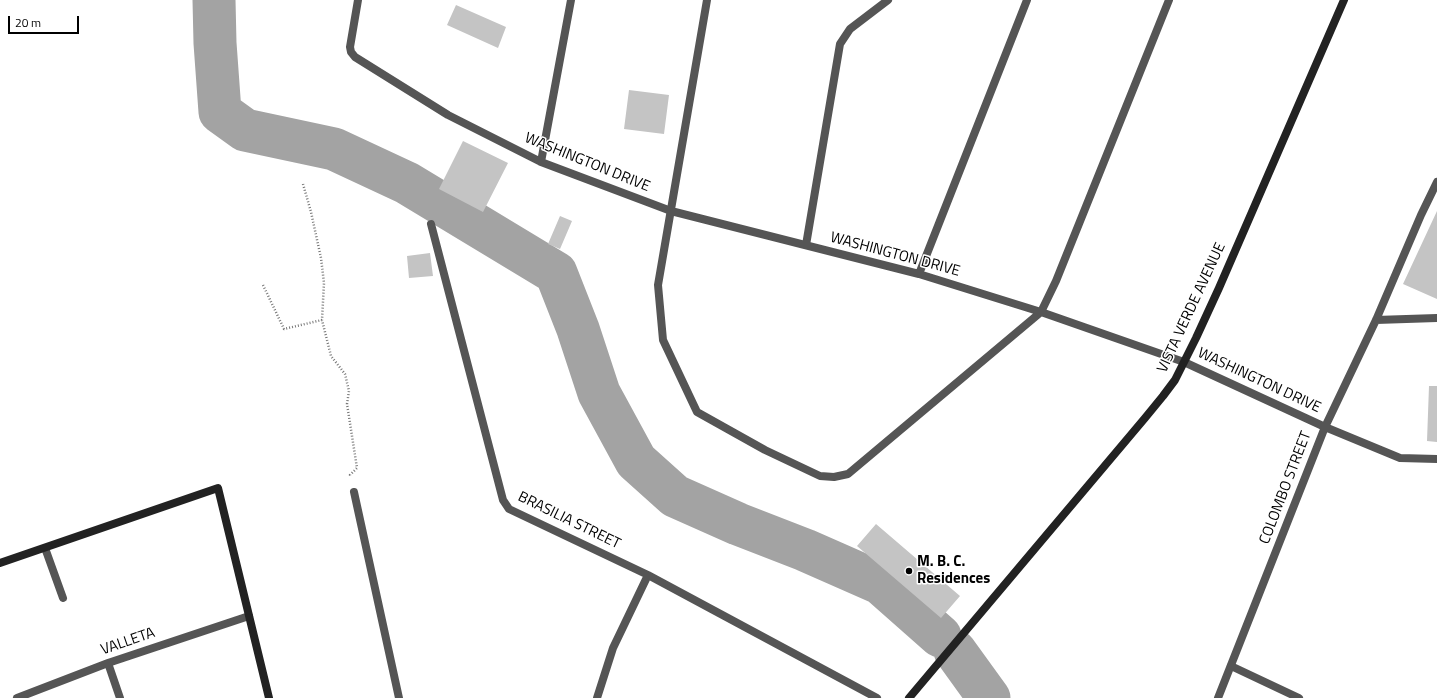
<!DOCTYPE html>
<html>
<head>
<meta charset="utf-8">
<style>
  body { margin:0 }
  #map { position:relative; width:1437px; height:698px; overflow:hidden; background:#fff; font-family:"Titillium Web",sans-serif }
  canvas { display:block }
  .scale { position:absolute; left:8px; top:16px; width:71px; height:18px; box-sizing:border-box; border:2px solid #000; border-top:0; padding-left:5px; font-size:12px; line-height:14px; white-space:nowrap; color:#000; -webkit-text-stroke:3px #fff; paint-order:stroke }
</style>
</head>
<body>
<div id="map">
<canvas width="1437" height="698"></canvas>
<div class="scale">20 m</div>
</div>
<script>
const c = document.querySelector('canvas').getContext('2d');
c.lineJoin = 'round';
function shape(rows) {
  const path = new Path2D();
  for (const r of rows) {
    path.moveTo(r[0], r[1]);
    for (let i = 2; i < r.length; i += 2) path.lineTo(r[i], r[i + 1]);
  }
  return path;
}
function strokePath(path, color, width, dash) {
  c.strokeStyle = color;
  c.lineWidth = width;
  c.lineCap = dash ? 'butt' : 'round';
  c.setLineDash(dash || []);
  c.stroke(path);
}
function paint(path, color) {
  c.fillStyle = color;
  c.fill(path, 'evenodd');
}
function write(font, color, halo, rows, align = 'center') {
  c.font = font + ' "Titillium Web",sans-serif';
  c.lineWidth = 3;
  c.setLineDash([]);
  c.textBaseline = 'middle';
  c.strokeStyle = halo;
  c.fillStyle = color;
  for (const [text, x, y, turn = 0] of rows) {
    c.save();
    c.translate(x, y);
    c.rotate((+turn || 0) * Math.PI / 180);
    c.textAlign = isNaN(turn) ? turn : align;
    if (halo) c.strokeText(text, 0, 0);
    c.fillText(text, 0, 0);
    c.restore();
  }
}
strokePath(shape([
  [214,0,215,43,220,112,245,130,334,149,407,183,556,273,578,329,599,393,636,461,675,496,738,524,805,550,880,583,940,636],
  [955,651,989,698]
]), '#a3a3a3', 43);
paint(shape([
  [456,5,506,27,498,48,447,25],
  [629,90,669,95,664,134,624,129],
  [463,141,508,163,483,212,439,189],
  [1437,211,1437,299,1403,284],
  [560,216,572,221,560,249,548,244],
  [430,253,433,276,409,278,407,256],
  [1429,386,1437,386,1437,442,1427,441],
  [876,524,960,596,941,618,857,546]
]), '#c4c4c4');
strokePath(shape([
  [303,184,311,212,321,258,324,283,322,320,331,356,345,374,349,391,347,404,357,468,350,475,351,477],
  [263,285,284,329,322,320]
]), '#777', 2.5, [1, 2]);
strokePath(shape([
  [354,492,399,698],
  [45,548,63,598],
  [1231,666,1299,698]
]), '#555', 8);
strokePath(shape([
  [358,0,350,47,351,52,355,57,448,115,541,162,671,211,919,274,1041,312,1184,362,1325,427,1400,458,1437,459],
  [707,0,658,285,663,340,697,412,765,450,820,476,834,477,848,474,1041,312,1056,281,1169,0],
  [541,162,571,0],
  [431,224,503,500,509,509,648,575,877,698],
  [806,245,840,44,850,29,888,0],
  [919,274,1027,0],
  [1376,320,1437,318],
  [108,663,120,698],
  [17,698,108,663,249,616],
  [597,698,613,648,648,575],
  [1218,698,1325,427,1376,320,1421,215,1437,182]
]), '#555', 8);
strokePath(shape([
  [0,563,218,488,269,698],
  [909,698,1145,418,1163,396,1175,380,1196,338,1219,288,1344,0]
]), '#222', 8);
for (const [x, y, r, color] of [
  [909,571,4,"#000"]
]) {
  const dot = new Path2D();
  dot.arc(x, y, r, 0, 2 * Math.PI);
  c.fillStyle = color;
  c.fill(dot);
  strokePath(dot, '#fff', 1.5);
}
write('15px', '#000', '#fff', [
  ["WASHINGTON DRIVE",587,163,22],
  ["WASHINGTON DRIVE",895,255,15],
  ["VISTA VERDE AVENUE",1192,308,-65],
  ["WASHINGTON DRIVE",1259,381,25],
  ["COLOMBO STREET",1286,488,-69],
  ["BRASILIA STREET",569,521,26],
  ["VALLETA",128,642,-19]
]);
write('bold 15px', '#000', '#fff', [
  ["M. B. C.",917,562],
  ["Residences",917,579]
], 'left');
</script>
</body>
</html>
